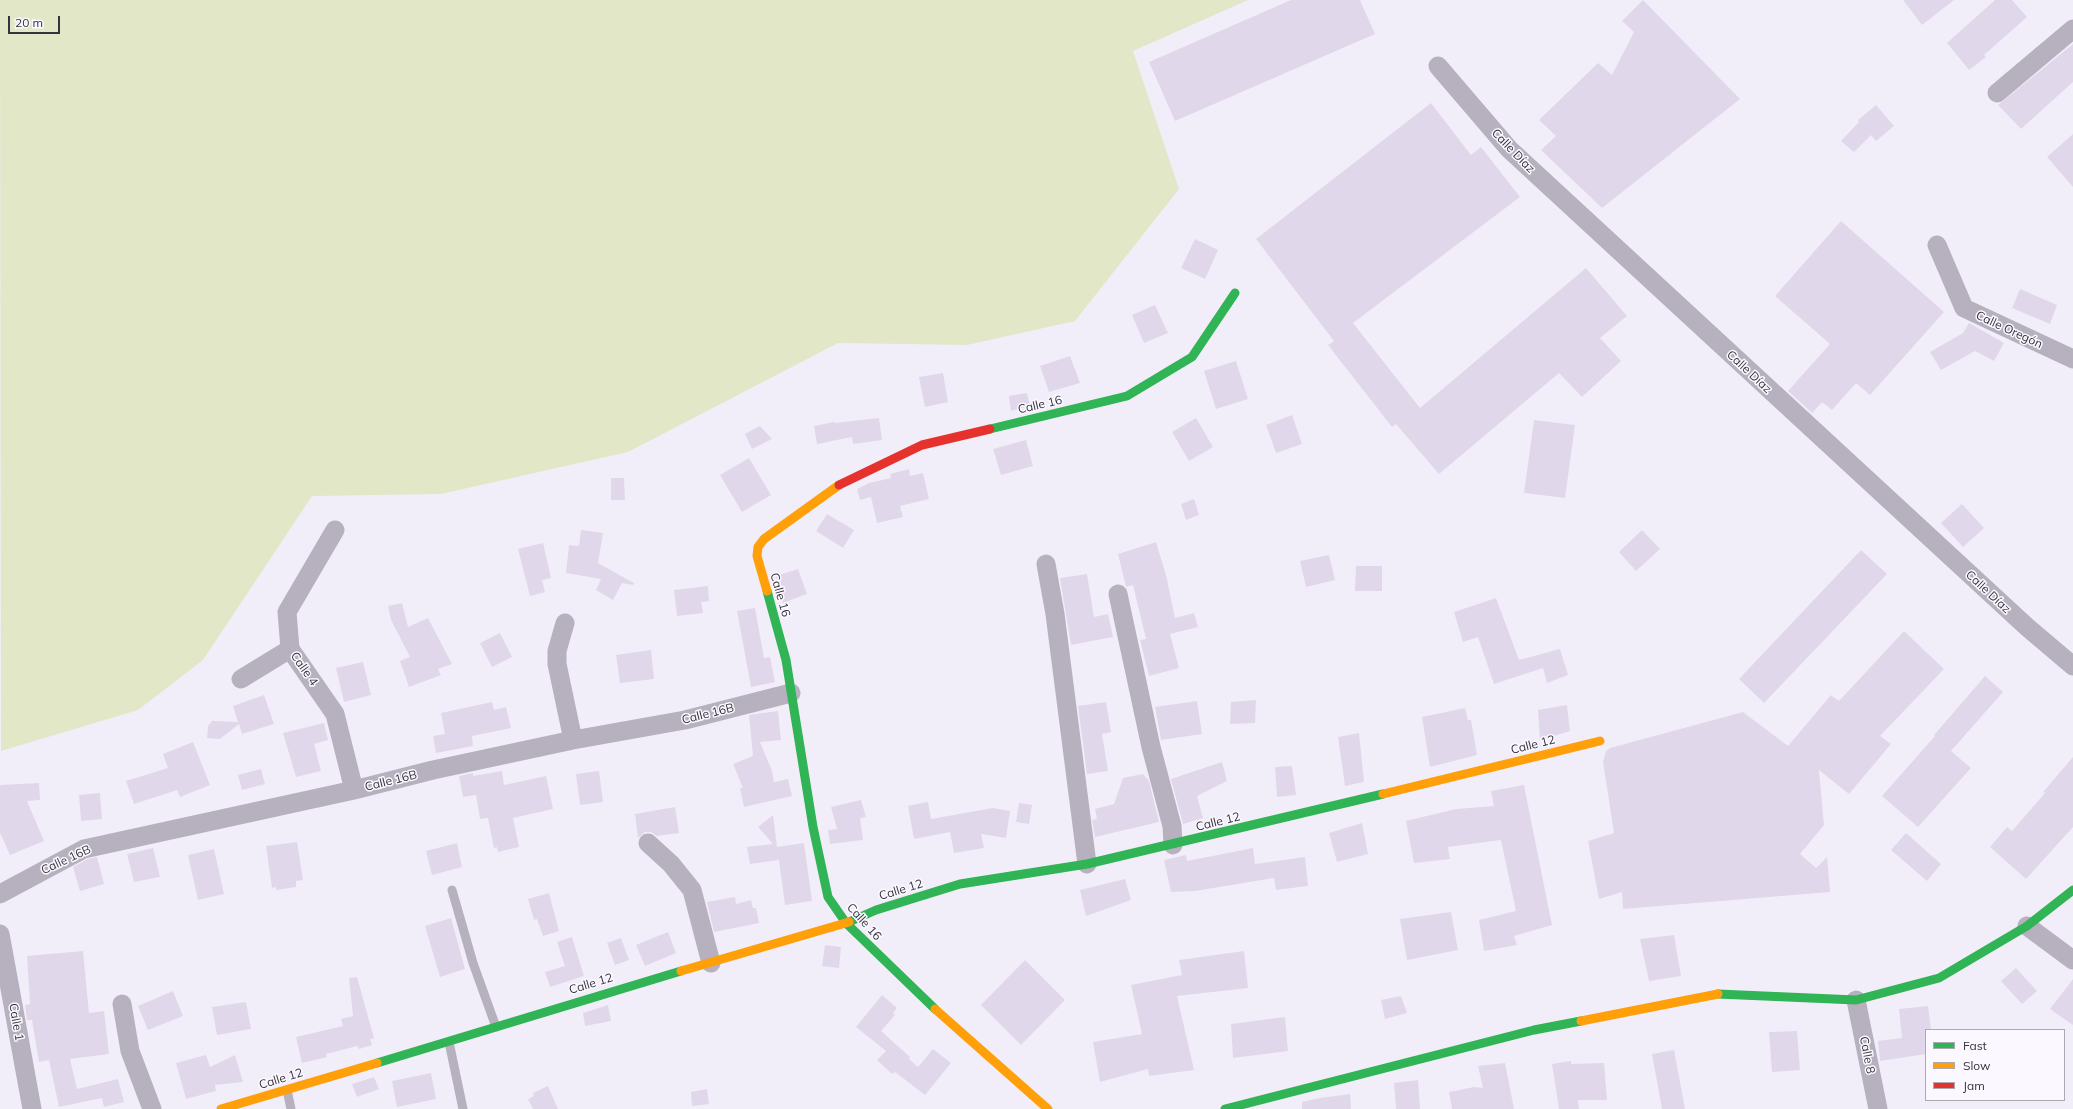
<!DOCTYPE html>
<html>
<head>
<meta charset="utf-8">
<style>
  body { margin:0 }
  #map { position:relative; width:2073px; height:1109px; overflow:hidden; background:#f2eef9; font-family:Mulish,sans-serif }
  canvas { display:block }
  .legend { position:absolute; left:1925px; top:1029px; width:140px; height:72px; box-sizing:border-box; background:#fbf9ff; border:1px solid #aca9b1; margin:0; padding:5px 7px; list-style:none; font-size:12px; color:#36323c }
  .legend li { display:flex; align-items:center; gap:8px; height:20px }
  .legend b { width:20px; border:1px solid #aca9b1 }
  .scale { position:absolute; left:8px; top:16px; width:52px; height:18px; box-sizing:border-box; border:2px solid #36323c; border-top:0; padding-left:5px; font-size:12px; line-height:14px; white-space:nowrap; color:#36323c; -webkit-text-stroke:3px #fbf9ff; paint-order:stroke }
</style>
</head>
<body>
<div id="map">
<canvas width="2073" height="1109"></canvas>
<ul class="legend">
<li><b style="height:5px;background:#30b455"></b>Fast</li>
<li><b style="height:5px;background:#ff9f0a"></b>Slow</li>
<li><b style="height:5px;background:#e5322d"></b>Jam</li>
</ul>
<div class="scale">20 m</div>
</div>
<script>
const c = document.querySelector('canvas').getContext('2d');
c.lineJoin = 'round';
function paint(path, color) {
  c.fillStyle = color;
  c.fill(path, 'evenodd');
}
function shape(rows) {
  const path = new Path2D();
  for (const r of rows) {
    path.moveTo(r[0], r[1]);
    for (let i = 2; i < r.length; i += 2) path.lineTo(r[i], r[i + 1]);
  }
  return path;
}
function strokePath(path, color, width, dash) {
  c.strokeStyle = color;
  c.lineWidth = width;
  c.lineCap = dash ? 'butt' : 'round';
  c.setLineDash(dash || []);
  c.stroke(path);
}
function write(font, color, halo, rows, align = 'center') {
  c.font = font + ' Mulish,sans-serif';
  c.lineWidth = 3;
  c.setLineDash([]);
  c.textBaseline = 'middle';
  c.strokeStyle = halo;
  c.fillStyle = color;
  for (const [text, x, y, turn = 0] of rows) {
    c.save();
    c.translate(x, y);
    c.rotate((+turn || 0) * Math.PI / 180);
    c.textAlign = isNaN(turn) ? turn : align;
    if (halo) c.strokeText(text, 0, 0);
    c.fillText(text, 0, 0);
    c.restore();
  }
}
paint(shape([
  [0,0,1248,0,1133,51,1179,189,1075,321,967,345,838,343,628,452,441,494,312,496,203,660,138,710,1,751]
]), '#e2e7c8');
paint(shape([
  [1291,0,1360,0,1375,34,1175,121,1149,62],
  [1643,0,1740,99,1602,208,1541,150,1556,136,1539,120,1598,63,1612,75,1634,32,1622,21],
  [1903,0,1954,0,1922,25],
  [1995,0,2012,0,2027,17,1984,55,1986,57,1969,70,1947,43],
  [2073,44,2073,82,2021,129,1998,105],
  [1431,103,1471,155,1481,147,1520,197,1353,323,1420,408,1586,268,1627,316,1600,338,1621,361,1582,397,1559,373,1439,474,1396,424,1392,427,1328,345,1334,341,1256,239],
  [1876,105,1894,126,1876,141,1871,135,1854,152,1841,141,1859,122,1858,120],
  [2073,134,2073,187,2047,157],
  [1841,221,1944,312,1870,395,1856,383,1832,410,1822,402,1812,413,1788,391,1830,344,1775,296],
  [1195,239,1218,250,1205,279,1181,268],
  [2020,289,2057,305,2050,324,2012,308],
  [1155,305,1168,333,1144,343,1132,315],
  [1969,323,2004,343,1994,361,1975,351,1941,370,1930,352,1963,333],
  [1070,356,1080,383,1049,392,1040,366],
  [1236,361,1248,399,1216,409,1204,371],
  [943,373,948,402,925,407,919,377],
  [1027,393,1030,406,1011,411,1009,396],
  [1292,415,1302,444,1276,453,1266,425],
  [879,418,882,440,853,444,852,437,817,444,814,426,834,422,835,423],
  [1196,418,1213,447,1189,461,1172,432],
  [1534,420,1575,425,1565,498,1524,493],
  [760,426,772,439,752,449,745,434],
  [1026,440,1033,466,1001,475,993,449],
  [749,458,771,495,742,512,720,475],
  [909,469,910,476,923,473,929,499,900,506,903,517,877,523,871,497,860,500,857,489,869,483,891,478,890,474],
  [611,478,624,478,625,500,611,500],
  [1194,499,1199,515,1186,520,1181,504],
  [1962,504,1984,528,1963,547,1941,523],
  [827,514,854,530,843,548,816,531],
  [581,530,603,533,598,563,634,583,633,585,622,583,613,600,596,590,601,579,566,573,569,545,579,546],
  [1642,530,1660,549,1636,571,1619,552],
  [1156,542,1166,575,1175,618,1194,613,1198,627,1170,634,1179,668,1149,676,1140,640,1146,639,1133,585,1126,587,1118,554],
  [543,543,551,578,542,580,545,592,530,596,518,549],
  [1861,550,1887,574,1764,703,1739,679],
  [1329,555,1335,580,1306,587,1300,561],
  [1356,566,1382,566,1382,591,1355,591],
  [798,569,807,594,783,603,776,576],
  [1087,574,1094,617,1108,614,1113,637,1071,645,1060,578],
  [708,586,709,601,701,602,703,613,677,616,674,590],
  [1496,598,1519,660,1560,649,1568,675,1547,683,1543,668,1494,684,1478,637,1463,642,1454,612],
  [402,603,408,627,428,618,452,664,438,669,441,675,409,687,400,661,410,657,391,620,388,606],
  [755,608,764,658,770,657,775,682,751,687,737,611],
  [1904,631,1944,669,1880,736,1891,744,1849,794,1819,770,1824,825,1800,854,1816,868,1827,857,1830,892,1623,909,1622,892,1599,899,1588,841,1614,833,1603,762,1606,751,1610,748,1743,712,1788,746,1831,695,1839,701],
  [500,633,512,657,492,667,480,643],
  [651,650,654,679,620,683,616,655],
  [363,662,371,695,344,702,336,668],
  [1985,676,2003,692,1951,751,1971,768,1918,827,1882,796,1935,736,1934,735],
  [264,695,274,724,242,734,239,724,220,739,207,738,208,726,212,721,238,722,233,706],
  [1256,700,1255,723,1230,724,1231,702],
  [1197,701,1202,734,1161,740,1155,707],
  [492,702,494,710,506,707,511,728,472,736,473,746,436,753,433,736,445,734,441,713],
  [1106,702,1111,732,1102,734,1108,771,1087,774,1078,706],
  [1567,705,1570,731,1540,740,1538,710],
  [1465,708,1468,720,1471,720,1477,755,1430,767,1422,717],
  [778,711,781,740,760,742,772,771,774,782,788,779,792,796,744,807,740,788,743,788,733,764,753,756,749,715],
  [324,723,328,740,314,744,321,771,296,777,283,733],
  [1359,733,1364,782,1345,786,1338,737],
  [193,742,210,785,180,797,177,790,134,804,126,781,168,768,163,754],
  [2073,757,2073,827,2026,879,1990,847,2007,827,2012,831,2045,793,2043,792],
  [1222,762,1227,781,1197,796,1203,818,1183,824,1171,779],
  [1292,766,1296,795,1277,797,1275,767],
  [261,769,265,784,242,790,238,775],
  [502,771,504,785,546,776,553,809,513,818,519,847,498,852,497,847,494,848,488,818,480,819,476,795,463,797,459,776,473,773,473,776],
  [599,771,603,802,580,805,576,774],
  [1143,774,1149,781,1159,822,1095,837,1092,820,1097,819,1095,809,1114,804,1123,778],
  [39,783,40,800,27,801,44,841,10,855,0,833,0,785],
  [1524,785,1552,925,1514,936,1517,945,1484,951,1479,920,1516,911,1501,840,1448,847,1450,859,1414,863,1406,821,1456,809,1494,806,1491,791],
  [100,793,102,819,81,821,79,795],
  [861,800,866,817,860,818,863,840,830,844,828,830,837,829,831,807],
  [928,802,931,819,993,808,1010,811,1006,838,981,834,984,848,954,853,950,832,914,839,908,806],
  [1019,803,1032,805,1029,824,1016,822],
  [675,807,679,833,657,836,651,832,645,832,638,838,635,814],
  [773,815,777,847,804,843,812,901,785,905,779,860,750,864,747,847,773,844,758,827],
  [1362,823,1368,854,1337,862,1329,833],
  [1906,833,1941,864,1927,881,1891,850],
  [297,842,303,880,296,881,296,887,276,890,276,887,272,888,266,846],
  [457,843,462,867,432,875,426,851],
  [153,848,160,877,134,882,127,854],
  [1253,848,1255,864,1305,857,1308,886,1276,890,1274,878,1195,891,1171,892,1164,860,1186,855,1187,861],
  [214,849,224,894,198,900,188,855],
  [97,857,104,884,80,891,73,867,88,859],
  [1125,879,1131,900,1086,916,1080,890],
  [549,893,559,931,543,936,537,919,534,920,528,899],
  [735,897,736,904,751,900,753,908,756,908,759,923,714,932,707,902],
  [1451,912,1458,950,1407,960,1400,919],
  [451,918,465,969,440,977,425,926],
  [668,932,676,953,645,966,636,945],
  [1674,935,1681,976,1649,981,1640,939],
  [572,937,584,976,550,987,545,972,565,966,557,942],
  [621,938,629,960,615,965,607,943],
  [825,945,841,947,839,968,822,966],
  [83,951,89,1013,104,1011,109,1054,70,1059,77,1089,118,1079,124,1102,104,1107,102,1098,59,1107,49,1060,39,1062,32,1020,27,1020,25,1005,30,1004,27,956],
  [1244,951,1248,988,1177,996,1194,1070,1149,1076,1148,1069,1100,1082,1093,1042,1142,1034,1131,985,1182,975,1179,960],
  [1025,960,1065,1000,1021,1045,981,1005],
  [2016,968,2037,991,2022,1004,2001,981],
  [357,977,374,1038,370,1039,372,1045,359,1049,357,1046,326,1054,327,1057,302,1063,296,1037,343,1026,341,1019,353,1016,349,978],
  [2073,979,2073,1025,2050,1009],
  [173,991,183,1016,148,1030,138,1006],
  [882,995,897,1008,893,1013,895,1015,881,1031,910,1057,909,1059,918,1067,933,1049,951,1063,925,1095,895,1072,892,1074,877,1060,886,1051,856,1027],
  [1401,996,1407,1013,1385,1019,1381,1000],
  [246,1002,251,1029,217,1035,212,1007],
  [608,1005,611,1021,585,1026,583,1013],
  [1928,1006,1931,1030,1926,1030,1926,1054,1880,1061,1878,1041,1902,1038,1899,1009],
  [1285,1017,1288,1051,1233,1058,1231,1024],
  [1797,1031,1800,1070,1772,1072,1769,1032],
  [1674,1050,1685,1109,1662,1109,1652,1054],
  [206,1055,210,1067,235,1055,243,1082,215,1085,216,1091,186,1099,176,1063],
  [1571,1061,1571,1064,1604,1063,1607,1100,1578,1100,1579,1109,1559,1109,1552,1064],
  [1505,1063,1514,1109,1452,1109,1449,1092,1474,1087,1483,1088,1478,1066],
  [431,1073,436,1099,397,1107,392,1081],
  [374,1077,379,1089,357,1097,352,1084],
  [1418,1080,1420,1109,1396,1109,1394,1083],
  [548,1086,558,1109,533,1109,528,1099,534,1096,533,1093],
  [707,1089,709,1104,692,1106,691,1092],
  [1350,1094,1351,1109,1302,1109,1302,1102,1320,1098]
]), '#e0d8ea');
strokePath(shape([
  [452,890,473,963,496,1027],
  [449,1042,463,1109],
  [287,1090,291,1109]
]), '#b6b0bf', 9);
strokePath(shape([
  [1438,66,1509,149,2027,627,2073,666],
  [1997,93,2073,29],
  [1937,245,1964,308,2073,359],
  [335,530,287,612,290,649,335,714,354,790],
  [1046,564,1055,614,1087,864],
  [1118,594,1151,747,1172,826,1173,845],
  [565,623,557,651,557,664,573,740],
  [241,679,290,649],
  [648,843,671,864,692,890,711,963],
  [0,894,84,849,354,790,433,770,573,740,685,720,791,693],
  [2027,926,2073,960],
  [0,934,32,1109],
  [1856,1000,1878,1109],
  [122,1004,130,1051,152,1109]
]), '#b6b0bf', 19);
strokePath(shape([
  [990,429,1127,396,1192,357,1235,293],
  [767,591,786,660,813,827,828,897,846,923,935,1009],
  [849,922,876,910,960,884,1087,864,1383,794],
  [1718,994,1856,1000,1939,978,2027,926,2073,890],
  [377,1063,681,971],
  [1225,1109,1534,1030,1581,1021]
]), '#30b455', 9);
strokePath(shape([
  [767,591,757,556,758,547,764,539,839,485],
  [1383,794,1600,741],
  [681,971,849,922],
  [935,1009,1048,1109],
  [1581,1021,1718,994],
  [221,1109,377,1063]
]), '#ff9f0a', 9);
strokePath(shape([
  [839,485,922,445,990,429]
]), '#e5322d', 9);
write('12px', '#36323c', '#fbf9ff', [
  ["Calle Díaz",1513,151,46],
  ["Calle Oregón",2009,330,25],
  ["Calle Díaz",1749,372,43],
  ["Calle 16",1040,405,-13],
  ["Calle Díaz",1988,592,43],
  ["Calle 16",780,595,74],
  ["Calle 4",304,669,55],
  ["Calle 16B",708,714,-14],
  ["Calle 12",1533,745,-14],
  ["Calle 16B",391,781,-14],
  ["Calle 12",1218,822,-14],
  ["Calle 16B",66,860,-25],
  ["Calle 12",901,890,-17],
  ["Calle 16",864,922,48],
  ["Calle 12",591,984,-17],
  ["Calle 1",16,1022,80],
  ["Calle 8",1867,1055,79],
  ["Calle 12",281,1079,-17]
]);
</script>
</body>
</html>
